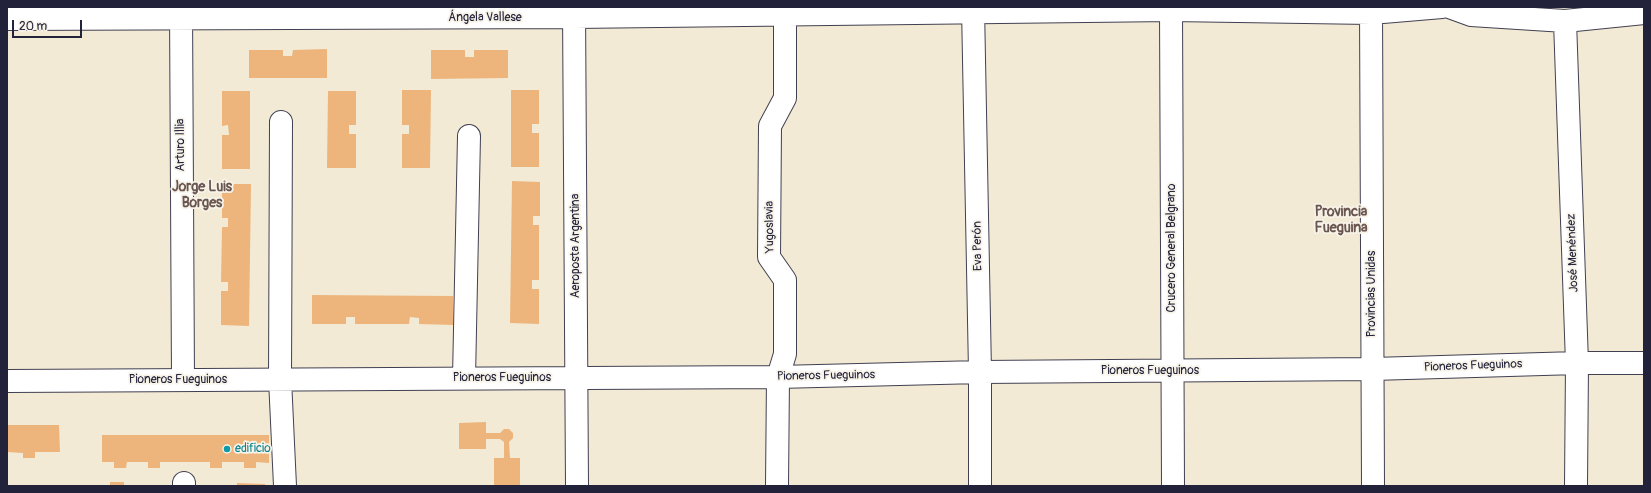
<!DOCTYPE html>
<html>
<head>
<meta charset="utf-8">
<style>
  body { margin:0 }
  #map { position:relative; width:1651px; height:493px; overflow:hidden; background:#f3ead5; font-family:Pangolin,sans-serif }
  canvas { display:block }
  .frame { position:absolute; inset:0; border:8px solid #22223b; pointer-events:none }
  .scale { position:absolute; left:12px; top:20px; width:70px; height:18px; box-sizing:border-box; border:2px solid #22223b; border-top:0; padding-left:5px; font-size:12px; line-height:14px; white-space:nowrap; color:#22223b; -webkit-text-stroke:3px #f7f3e8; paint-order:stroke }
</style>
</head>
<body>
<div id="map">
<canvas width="1651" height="493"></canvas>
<div class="frame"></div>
<div class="scale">20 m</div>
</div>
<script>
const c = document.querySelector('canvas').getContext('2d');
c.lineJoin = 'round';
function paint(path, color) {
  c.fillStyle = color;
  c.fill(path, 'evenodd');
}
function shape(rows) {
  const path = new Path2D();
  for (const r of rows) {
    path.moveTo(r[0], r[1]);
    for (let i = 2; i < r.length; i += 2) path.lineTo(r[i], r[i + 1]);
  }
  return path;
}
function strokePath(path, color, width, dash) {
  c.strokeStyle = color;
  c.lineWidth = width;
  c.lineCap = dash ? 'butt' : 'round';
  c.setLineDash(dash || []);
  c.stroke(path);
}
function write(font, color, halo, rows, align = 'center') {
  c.font = font + ' Pangolin,sans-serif';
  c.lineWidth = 3.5;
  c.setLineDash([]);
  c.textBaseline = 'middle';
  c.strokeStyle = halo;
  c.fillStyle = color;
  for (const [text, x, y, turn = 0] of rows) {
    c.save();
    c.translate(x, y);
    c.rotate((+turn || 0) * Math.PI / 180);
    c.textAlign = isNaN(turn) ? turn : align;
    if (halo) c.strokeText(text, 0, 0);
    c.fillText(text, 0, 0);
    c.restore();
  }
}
paint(shape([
  [327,49,327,78,249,78,249,50,283,50,283,56,292,56,293,50],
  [431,50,465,50,465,57,474,57,474,50,508,50,508,78,431,79],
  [402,90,431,90,430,168,402,168,402,134,409,134,409,125,402,125],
  [511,90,539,90,539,124,532,124,532,133,539,133,539,167,511,167],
  [222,91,250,91,250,169,222,169,222,135,229,135,228,125,222,126],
  [328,91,356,91,356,125,349,125,349,134,356,134,356,168,327,168],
  [512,181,540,182,540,216,533,216,533,225,539,225,539,280,532,280,532,289,539,289,539,324,510,323],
  [222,184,251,184,249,326,221,325,221,291,228,291,228,282,221,282,222,227,228,227,228,218,222,218],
  [312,295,453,296,453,325,419,324,419,318,410,317,409,324,355,324,355,317,346,317,346,324,312,324],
  [486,422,486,433,500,433,504,429,509,429,513,433,513,438,509,442,510,458,520,458,520,485,494,485,494,458,504,458,504,442,500,439,486,439,486,449,459,449,459,423],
  [7,425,59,425,60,452,35,452,35,458,23,458,23,453,7,452],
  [102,435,269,435,269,463,256,462,256,468,244,468,244,462,222,462,222,468,210,468,210,462,160,462,160,468,148,468,148,462,127,462,126,468,114,468,114,462,102,462],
  [110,482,124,482,124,486,110,486],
  [237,483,265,484,265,486,237,486]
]), '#edb57c');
const minor = shape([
  [181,7,183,380],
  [574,7,577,486],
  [973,7,980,372,980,486],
  [1371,7,1373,486],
  [1449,7,1471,15,1565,21,1644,13],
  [1171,10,1173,486],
  [7,19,574,17,1171,10,1371,13,1442,7],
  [1565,21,1577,363,1576,486],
  [281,122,280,379,285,486],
  [464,378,469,136],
  [7,381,778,377,980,372,1373,369,1577,363,1644,363],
  [184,483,184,486],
  [777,486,778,377,785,354,785,280,769,257,770,126,785,98,785,14]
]);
strokePath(minor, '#414052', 24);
strokePath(minor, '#fff', 22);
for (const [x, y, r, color] of [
  [227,449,4,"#0f9aa8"]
]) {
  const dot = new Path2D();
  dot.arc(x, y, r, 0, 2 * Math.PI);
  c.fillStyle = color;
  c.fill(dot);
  strokePath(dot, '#f7f3e8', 1.5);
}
write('12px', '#22223b', '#f7f3e8', [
  ["Ángela Vallese",485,18],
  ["Arturo Illia",181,145,-90],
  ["Yugoslavia",770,227,-91],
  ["Aeroposta Argentina",576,246,-90],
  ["Eva Perón",978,246,-91],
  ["Crucero General Belgrano",1172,248,-90],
  ["José Menéndez",1573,253,-92],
  ["Provincias Unidas",1372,294,-90],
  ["Pioneros Fueguinos",1473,366,-2],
  ["Pioneros Fueguinos",1150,371],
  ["Pioneros Fueguinos",826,376,-1],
  ["Pioneros Fueguinos",502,378],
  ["Pioneros Fueguinos",178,380]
]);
write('12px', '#0d838f', '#f7f3e8', [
  ["edificio",235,449]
], 'left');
write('bold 14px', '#695552', '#f7f3e8', [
  ["Jorge Luis",202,187],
  ["Borges",202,203],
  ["Provincia",1341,212],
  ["Fueguina",1341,228]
]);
</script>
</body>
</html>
